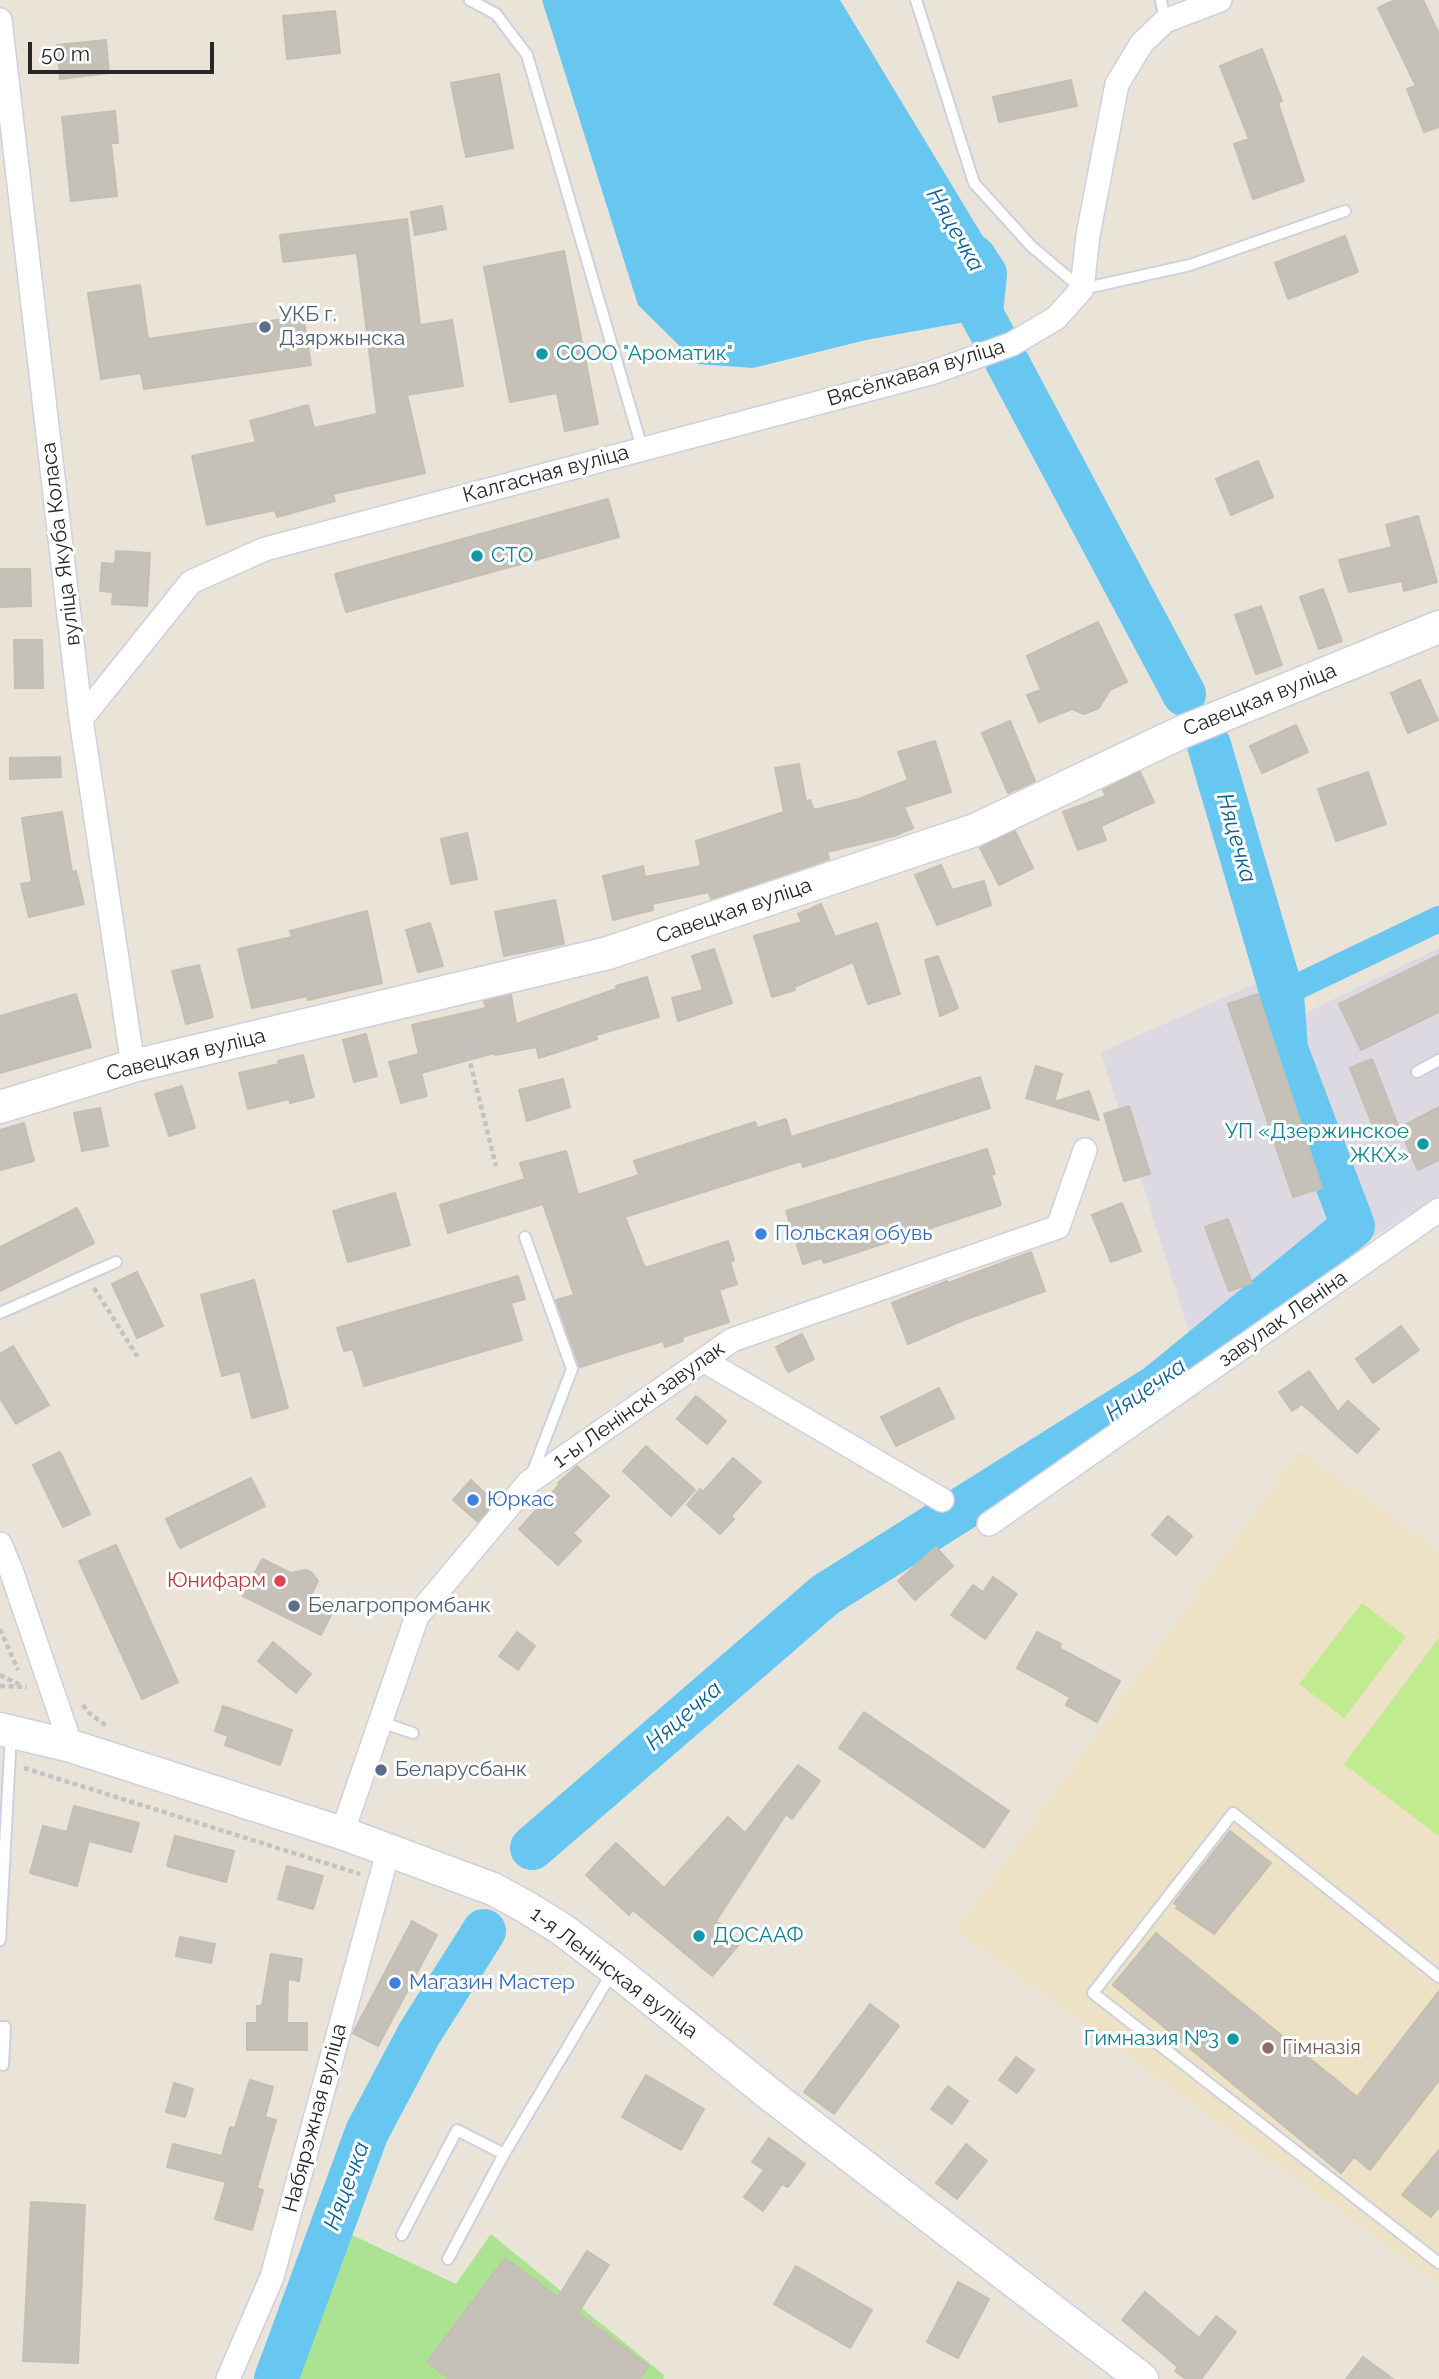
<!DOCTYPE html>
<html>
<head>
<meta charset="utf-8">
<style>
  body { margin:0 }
  #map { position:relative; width:1439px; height:2379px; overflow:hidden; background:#eae3d8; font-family:Raleway,sans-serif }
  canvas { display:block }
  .scale { position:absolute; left:28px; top:42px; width:186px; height:32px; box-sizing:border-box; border:4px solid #272727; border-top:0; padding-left:9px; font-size:21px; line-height:24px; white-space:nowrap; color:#272727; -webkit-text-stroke:5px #fff; paint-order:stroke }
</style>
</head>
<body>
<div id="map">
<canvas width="1439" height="2379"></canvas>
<div class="scale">50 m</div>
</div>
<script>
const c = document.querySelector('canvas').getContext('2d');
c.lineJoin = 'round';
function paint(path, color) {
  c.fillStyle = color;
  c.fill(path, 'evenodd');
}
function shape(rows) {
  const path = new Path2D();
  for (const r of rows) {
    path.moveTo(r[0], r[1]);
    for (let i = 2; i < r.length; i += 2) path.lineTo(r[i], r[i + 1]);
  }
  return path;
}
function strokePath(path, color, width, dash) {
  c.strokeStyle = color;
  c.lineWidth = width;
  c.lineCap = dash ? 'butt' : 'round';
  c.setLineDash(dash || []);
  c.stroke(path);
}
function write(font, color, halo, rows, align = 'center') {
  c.font = font + ' Raleway,sans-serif';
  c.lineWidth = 6;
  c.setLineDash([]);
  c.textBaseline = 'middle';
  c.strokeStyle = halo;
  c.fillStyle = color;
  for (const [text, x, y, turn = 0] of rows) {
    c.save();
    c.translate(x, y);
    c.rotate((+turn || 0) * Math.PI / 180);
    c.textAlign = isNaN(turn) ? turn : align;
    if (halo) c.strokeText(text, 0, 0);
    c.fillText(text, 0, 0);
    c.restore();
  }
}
paint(shape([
  [1439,948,1439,1195,1195,1351,1101,1052,1259,982,1297,1017]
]), '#dcd9e2');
paint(shape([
  [1299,1450,1439,1550,1439,2284,956,1930]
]), '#ede2c6');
paint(shape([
  [491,2234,664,2375,663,2379,290,2379,293,2367,352,2235,456,2284]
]), '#abe392');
paint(shape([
  [1362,1603,1406,1637,1344,1718,1299,1684],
  [1439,1638,1439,1836,1344,1764]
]), '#c0eb8e');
paint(shape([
  [542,0,840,0,1005,273,976,320,866,340,753,368,698,364,638,305]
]), '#67c7f0');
strokePath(shape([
  [1282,994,1439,919]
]), '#67c7f0', 26);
strokePath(shape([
  [974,257,985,274,981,313,1184,694],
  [532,1848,825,1595,1156,1387,1353,1226,1286,1049,1282,994,1209,745],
  [276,2379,367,2132,419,2034,484,1931]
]), '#67c7f0', 44);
const building = shape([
  [1395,0,1423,0,1439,34,1439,127,1424,132,1407,89,1416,86,1378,8,1395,0],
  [335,11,340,53,287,59,283,16,335,11],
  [106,40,109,73,60,79,57,45,106,40],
  [1262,49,1282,101,1278,103,1304,181,1253,199,1234,144,1249,139,1220,66,1262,49],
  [499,74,513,148,466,157,451,83,499,74],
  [1071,80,1077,106,999,122,993,97,1071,80],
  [115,111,118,143,111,143,117,196,71,201,62,117,115,111],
  [442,206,446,229,415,235,411,212,442,206],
  [407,219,420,325,452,320,463,386,407,395,425,473,333,494,335,501,277,517,275,510,207,525,192,456,256,442,250,421,308,405,314,428,377,414,357,253,283,262,280,235,407,219],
  [1345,236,1358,272,1288,299,1275,263,1345,236],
  [564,251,598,424,565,431,557,393,510,402,484,267,564,251],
  [140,285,148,339,303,316,311,365,144,389,141,373,101,379,88,293,140,285],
  [1258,461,1273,497,1231,515,1216,479,1258,461],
  [608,499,619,537,346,612,335,574,608,499],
  [1418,516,1437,582,1404,591,1402,581,1349,592,1339,560,1392,547,1386,525,1418,516],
  [116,551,150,553,147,606,112,604,113,592,100,591,102,563,115,564,116,551],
  [0,569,30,569,31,606,0,607,0,569],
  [1323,589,1342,641,1319,649,1300,597,1323,589],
  [1261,606,1282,665,1256,674,1235,615,1261,606],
  [1098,622,1127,682,1110,690,1099,708,1084,714,1072,709,1039,722,1027,695,1041,690,1027,656,1098,622],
  [14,640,42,640,43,688,15,688,14,640],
  [1420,680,1438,720,1408,733,1391,693,1420,680],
  [1010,721,1035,781,1008,793,982,733,1010,721],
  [1296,725,1308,752,1262,773,1250,746,1296,725],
  [935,741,951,792,904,807,913,828,894,836,827,852,829,859,711,899,709,892,652,904,653,910,613,920,603,876,643,866,645,877,701,866,696,841,784,812,775,768,799,764,806,802,810,800,814,810,859,799,908,780,898,752,935,741],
  [60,757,61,777,10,779,10,758,60,757],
  [1140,772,1154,802,1101,826,1106,840,1078,850,1063,812,1106,796,1103,790,1140,772],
  [1368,772,1386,824,1336,841,1318,789,1368,772],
  [62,812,72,872,76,871,84,904,29,917,21,884,32,882,22,818,62,812],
  [1015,831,1033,868,999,885,980,848,1015,831],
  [467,833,477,879,451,884,441,839,467,833],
  [941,865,952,890,984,881,991,905,937,925,915,875,941,865],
  [555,900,564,944,504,956,495,912,555,900],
  [821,904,835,937,877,923,900,994,868,1004,853,962,794,987,795,990,772,997,754,936,802,922,798,914,821,904],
  [367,911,382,983,308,1000,307,996,252,1008,238,949,292,937,290,931,367,911],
  [430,923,443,966,418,972,406,930,430,923],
  [714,949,732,1003,678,1021,672,998,703,990,692,956,714,949],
  [1439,955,1439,1012,1361,1050,1339,1004,1439,955],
  [938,956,958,1008,940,1016,925,960,938,956],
  [199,965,213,1017,186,1024,172,971,199,965],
  [647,977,659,1017,596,1035,597,1039,539,1058,536,1047,495,1055,494,1053,421,1073,427,1096,401,1103,389,1062,419,1054,412,1025,486,1008,484,1001,511,995,516,1024,616,989,616,986,647,977],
  [76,994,91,1047,0,1073,0,1016,76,994],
  [1258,994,1322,1188,1293,1197,1228,1004,1258,994],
  [366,1034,377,1076,354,1082,343,1040,366,1034],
  [303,1055,314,1097,290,1103,289,1099,248,1109,239,1073,279,1064,278,1061,303,1055],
  [1372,1059,1399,1128,1377,1137,1350,1068,1372,1059],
  [1036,1066,1062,1074,1054,1102,1089,1091,1099,1120,1026,1098,1036,1066],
  [980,1077,990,1108,803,1167,801,1161,625,1217,645,1268,728,1241,734,1260,730,1262,737,1284,719,1290,729,1322,682,1337,683,1341,665,1347,663,1341,580,1367,556,1300,574,1295,543,1204,448,1233,440,1205,525,1179,520,1163,566,1151,578,1195,639,1175,634,1161,755,1122,757,1128,786,1119,791,1137,980,1077],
  [563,1079,570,1107,527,1121,519,1090,563,1079],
  [182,1086,195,1128,169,1136,155,1094,182,1086],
  [1129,1106,1150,1174,1124,1181,1104,1114,1129,1106],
  [1439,1107,1439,1160,1418,1170,1399,1128,1439,1107],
  [100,1108,108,1146,82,1151,74,1113,100,1108],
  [24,1123,34,1161,0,1170,0,1130,24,1123],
  [987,1149,995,1174,991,1175,1001,1205,824,1263,822,1258,803,1264,786,1211,987,1149],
  [395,1193,410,1245,348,1262,333,1211,395,1193],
  [1122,1203,1141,1251,1111,1262,1092,1215,1122,1203],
  [77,1208,94,1243,0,1291,0,1247,77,1208],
  [1228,1219,1252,1283,1229,1291,1205,1227,1228,1219],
  [1031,1252,1045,1291,964,1320,908,1344,892,1303,947,1281,948,1283,1031,1252],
  [137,1272,163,1326,137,1338,112,1284,137,1272],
  [518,1276,525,1299,511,1303,522,1340,364,1386,353,1349,344,1351,337,1328,518,1276],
  [254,1280,288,1408,252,1418,240,1371,222,1376,201,1295,254,1280],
  [1401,1326,1419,1350,1373,1383,1356,1359,1401,1326],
  [802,1334,814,1359,788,1372,776,1347,802,1334],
  [13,1346,49,1405,16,1424,0,1398,0,1354,13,1346],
  [1309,1371,1338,1412,1348,1401,1379,1429,1357,1453,1302,1404,1292,1411,1279,1392,1309,1371],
  [939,1388,954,1418,896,1446,881,1417,939,1388],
  [696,1396,726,1421,707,1444,677,1419,696,1396],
  [646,1446,695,1490,671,1516,623,1471,646,1446],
  [60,1452,90,1514,63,1527,33,1465,60,1452],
  [733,1458,761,1482,731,1516,734,1519,720,1534,687,1505,700,1489,703,1492,733,1458],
  [577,1466,609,1496,573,1533,581,1541,558,1565,519,1529,559,1485,558,1483,577,1466],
  [251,1478,265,1506,180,1548,166,1519,251,1478],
  [471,1480,494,1502,478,1522,453,1500,471,1480],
  [1168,1516,1192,1536,1176,1555,1152,1535,1168,1516],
  [116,1545,178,1682,142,1699,79,1561,116,1545],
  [936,1547,953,1566,915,1600,898,1581,936,1547],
  [262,1559,291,1573,306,1570,312,1573,318,1581,311,1595,335,1607,321,1635,243,1596,262,1559],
  [993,1577,1017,1594,985,1639,951,1615,973,1585,983,1592,993,1577],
  [517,1632,535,1646,518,1670,499,1656,517,1632],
  [1037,1632,1061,1644,1059,1648,1120,1681,1097,1722,1066,1705,1070,1697,1017,1668,1037,1632],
  [273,1642,311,1674,296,1693,258,1661,273,1642],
  [223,1706,292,1730,280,1765,225,1745,228,1736,215,1731,223,1706],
  [864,1712,1009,1811,984,1848,839,1748,864,1712],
  [798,1765,820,1781,792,1819,786,1814,716,1921,741,1942,712,1976,633,1910,629,1915,586,1875,616,1843,664,1888,728,1817,745,1833,798,1765],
  [74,1806,139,1823,131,1852,89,1841,77,1886,30,1873,43,1826,67,1832,74,1806],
  [1230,1831,1271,1863,1214,1934,1176,1908,1178,1906,1174,1903,1230,1831],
  [175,1836,234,1851,226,1882,167,1866,175,1836],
  [287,1866,323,1876,313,1909,278,1899,287,1866],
  [412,1921,437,1935,378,2046,353,2033,412,1921],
  [1156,1933,1357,2097,1439,1991,1439,2080,1370,2170,1354,2157,1341,2173,1113,1985,1156,1933],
  [180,1937,215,1944,211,1963,176,1956,180,1937],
  [271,1954,302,1959,299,1981,288,1979,287,2023,307,2023,307,2050,247,2050,247,2023,257,2023,257,2006,262,2006,271,1954],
  [870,2004,899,2026,834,2114,804,2092,870,2004],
  [1016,2057,1034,2070,1017,2093,999,2080,1016,2057],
  [646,2075,704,2109,681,2150,622,2117,646,2075],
  [250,2080,273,2087,265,2117,276,2120,257,2188,263,2190,252,2230,215,2219,226,2182,167,2167,173,2144,222,2156,230,2127,235,2128,250,2080],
  [174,2083,193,2089,185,2117,166,2112,174,2083],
  [948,2086,968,2101,952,2124,931,2109,948,2086],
  [769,2138,805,2164,788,2187,782,2184,763,2211,744,2197,764,2170,752,2162,769,2138],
  [966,2144,987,2161,957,2199,936,2183,966,2144],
  [1439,2150,1439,2207,1431,2217,1402,2195,1439,2150],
  [31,2202,85,2205,78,2363,23,2361,31,2202],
  [587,2251,609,2265,578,2313,649,2366,639,2379,449,2379,427,2362,505,2258,558,2297,587,2251],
  [796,2266,872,2310,850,2348,774,2304,796,2266],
  [958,2282,989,2299,958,2358,927,2342,958,2282],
  [1145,2292,1199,2338,1216,2316,1236,2332,1201,2379,1186,2379,1175,2371,1178,2367,1122,2320,1145,2292],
  [1363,2357,1393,2379,1346,2379,1363,2357]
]);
paint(building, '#c5c0b8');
strokePath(building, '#c5bfb2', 2);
const lane = shape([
  [470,0,496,14,527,55,642,448],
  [916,0,974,183,1031,246,1082,289,1190,265,1345,211],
  [1161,0,1165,21],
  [1417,1072,1439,1060],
  [525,1237,572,1369,531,1476],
  [0,1313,116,1262],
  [381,1722,413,1733],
  [0,1940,11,1733],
  [1439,1977,1233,1813,1093,1993,1439,2263],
  [0,2027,5,2027,3,2065],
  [402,2235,457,2130,504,2154],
  [448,2259,504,2154,613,1971]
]);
const street = shape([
  [0,20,81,719,133,1066],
  [81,719,191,582,265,549,931,373,1012,344,1056,318,1082,289,1088,235,1117,84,1142,43,1165,21,1220,0],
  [703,1360,942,1500],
  [989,1524,1439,1210],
  [0,1544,11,1570,71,1746],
  [342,1833,417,1616,529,1482,732,1340,1058,1227,1085,1150],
  [228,2379,272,2277,388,1852]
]);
const secondary = shape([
  [0,1107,133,1066,608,953,975,830,1182,732,1439,627],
  [0,1729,71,1746,342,1833,493,1889,526,1907,563,1930,614,1969,772,2096,1142,2379]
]);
strokePath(lane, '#cdd0e1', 14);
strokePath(street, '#cdd0e1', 26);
strokePath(secondary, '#cdd0e1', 35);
strokePath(shape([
  [458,1014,496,1166],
  [94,1288,139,1359],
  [0,1629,18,1670],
  [0,1675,22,1686],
  [0,1686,27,1687],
  [83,1705,89,1713,108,1727],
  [24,1768,360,1874]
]), '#c3c3c3', 4.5, [5, 3.5]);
strokePath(lane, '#fff', 10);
strokePath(street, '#fff', 23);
strokePath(secondary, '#fff', 32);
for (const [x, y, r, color] of [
  [265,327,7,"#5c6f8a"],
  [542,354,7,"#0f9aa8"],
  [477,556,7,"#0f9aa8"],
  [1423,1144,7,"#0f9aa8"],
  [761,1234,7,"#3f7fe0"],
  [473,1500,7,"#3f7fe0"],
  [280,1581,7,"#e0444e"],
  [294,1606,7,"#5c6f8a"],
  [381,1770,7,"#5c6f8a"],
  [699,1936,7,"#0f9aa8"],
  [395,1983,7,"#3f7fe0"],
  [1233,2039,7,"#0f9aa8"],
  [1268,2048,7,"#8d6e63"]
]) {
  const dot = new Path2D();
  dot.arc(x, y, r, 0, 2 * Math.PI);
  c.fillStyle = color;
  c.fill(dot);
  strokePath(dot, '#fff', 2.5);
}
write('21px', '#4e5e75', '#fff', [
  ["УКБ г.",279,315],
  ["Дзяржынска",279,339],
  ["Белагропромбанк",308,1606],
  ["Беларусбанк",395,1770]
], 'left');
write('21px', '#0d838f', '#fff', [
  ["СООО \"Ароматик\"",556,354],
  ["СТО",491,556],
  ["УП «Дзержинское",1409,1132,"right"],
  ["ЖКХ»",1409,1156,"right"],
  ["ДОСААФ",713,1936],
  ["Гимназия №3",1219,2039,"right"]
], 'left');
write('21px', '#272727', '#fff', [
  ["Вясёлкавая вуліца",916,373,-17],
  ["Калгасная вуліца",546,474,-15],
  ["вуліца Якуба Коласа",61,544,-97],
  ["Савецкая вуліца",1260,700,-22],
  ["Савецкая вуліца",734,911,-19],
  ["Савецкая вуліца",186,1055,-14],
  ["завулак Леніна",1283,1319,-35],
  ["1-ы Ленінскі завулак",639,1405,-35],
  ["1-я Ленінская вуліца",614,1973,37],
  ["Набярэжная вуліца",315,2118,-75]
]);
write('21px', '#366cbe', '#fff', [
  ["Польская обувь",775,1234],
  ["Юркас",487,1500],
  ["Магазин Мастер",409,1983]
], 'left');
write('21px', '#be3a42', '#fff', [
  ["Юнифарм",266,1581]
], 'right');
write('21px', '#785e54', '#fff', [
  ["Гімназія",1282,2048]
], 'left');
write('italic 23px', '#0b6297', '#fff', [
  ["Няцечка",955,230,60],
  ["Няцечка",1236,838,74],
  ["Няцечка",1146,1390,-35],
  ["Няцечка",684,1716,-41],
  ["Няцечка",347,2186,-70]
]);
</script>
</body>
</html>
